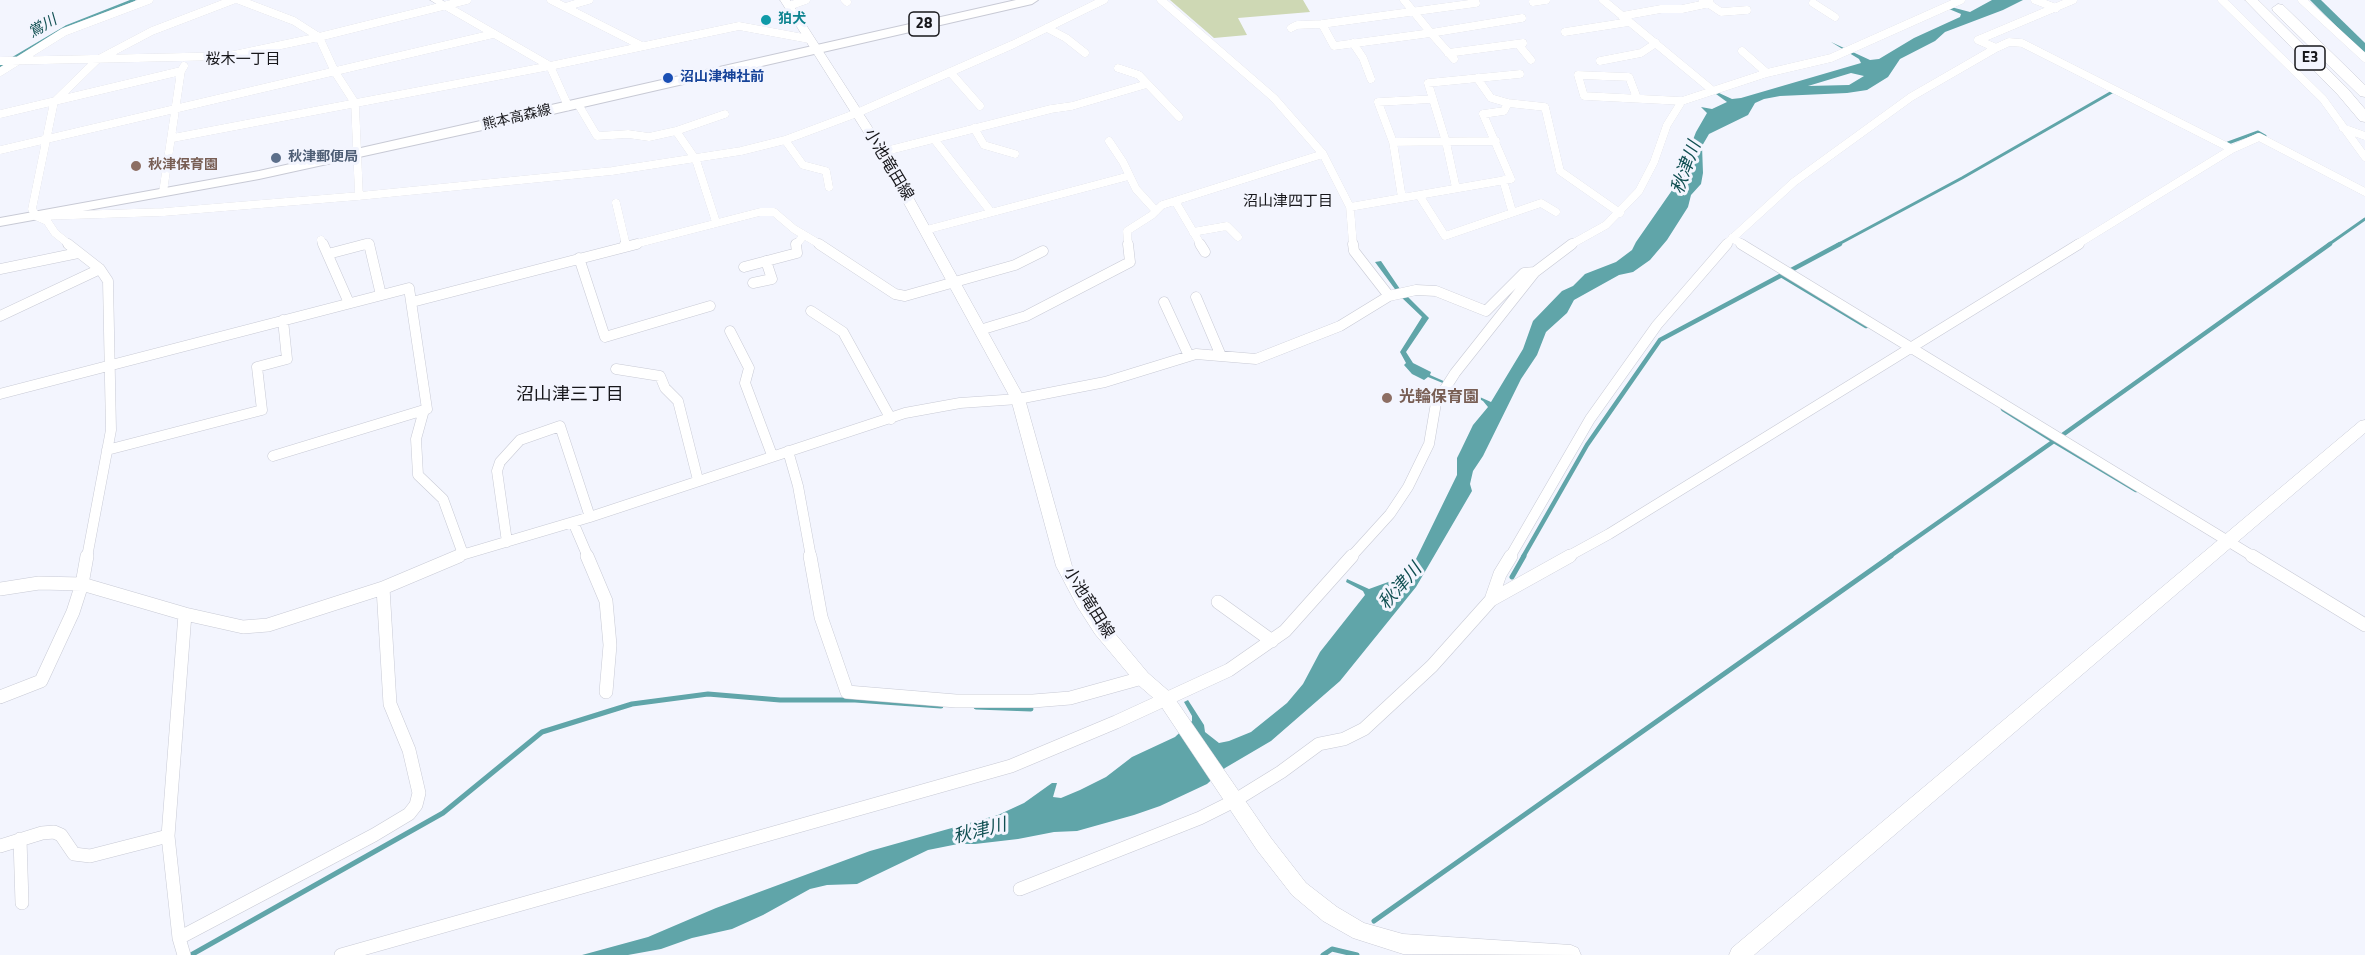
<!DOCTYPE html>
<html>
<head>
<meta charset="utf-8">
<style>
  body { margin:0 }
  canvas { display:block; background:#f3f5fe }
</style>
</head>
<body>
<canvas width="2365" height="955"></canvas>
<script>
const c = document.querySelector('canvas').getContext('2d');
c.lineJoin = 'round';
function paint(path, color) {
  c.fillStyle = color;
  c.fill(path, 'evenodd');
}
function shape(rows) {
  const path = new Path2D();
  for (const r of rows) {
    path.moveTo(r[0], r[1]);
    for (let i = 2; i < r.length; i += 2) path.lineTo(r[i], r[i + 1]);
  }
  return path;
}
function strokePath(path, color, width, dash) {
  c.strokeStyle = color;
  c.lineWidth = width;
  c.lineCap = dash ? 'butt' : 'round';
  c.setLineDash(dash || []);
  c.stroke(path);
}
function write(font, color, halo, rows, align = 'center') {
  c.font = font + ' "Titillium Web","Noto Sans JP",sans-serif';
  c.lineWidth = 6;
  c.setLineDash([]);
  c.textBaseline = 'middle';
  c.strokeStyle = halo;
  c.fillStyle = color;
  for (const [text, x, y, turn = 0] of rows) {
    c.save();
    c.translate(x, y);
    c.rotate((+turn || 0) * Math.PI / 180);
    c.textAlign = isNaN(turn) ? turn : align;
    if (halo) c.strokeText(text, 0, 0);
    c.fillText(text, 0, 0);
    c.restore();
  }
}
paint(shape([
  [1170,0,1303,0,1310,12,1238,18,1247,35,1214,38]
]), '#ced8b4');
paint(shape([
  [1992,0,2023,0,2003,10,1945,32,1935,41,1900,59,1888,77,1867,90,1847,93,1780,96,1764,99,1755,103,1748,115,1709,134,1702,146,1703,173,1701,184,1691,195,1688,207,1667,240,1650,260,1633,272,1619,275,1574,300,1567,313,1546,332,1537,355,1521,379,1483,456,1473,471,1470,484,1472,491,1416,587,1340,681,1271,741,1225,768,1207,784,1160,806,1134,815,1077,831,1054,832,1018,839,975,844,958,844,928,850,857,884,827,885,810,889,763,915,732,929,692,938,661,949,628,955,582,955,648,937,716,908,870,851,998,815,1024,803,1052,783,1057,783,1053,797,1061,798,1080,790,1106,777,1132,757,1175,737,1192,721,1192,716,1184,702,1188,700,1204,725,1205,732,1219,743,1229,741,1251,732,1287,703,1303,684,1320,652,1365,595,1363,591,1346,582,1347,579,1369,589,1391,581,1416,559,1457,475,1457,458,1461,450,1473,425,1488,407,1483,401,1472,395,1428,377,1424,380,1412,374,1404,365,1406,363,1400,352,1422,317,1400,296,1375,262,1381,261,1400,289,1429,318,1406,352,1413,363,1431,372,1430,375,1491,402,1523,349,1533,321,1562,291,1573,286,1585,274,1616,262,1632,250,1636,242,1675,186,1696,132,1707,113,1701,107,1712,109,1727,102,1716,94,1719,93,1732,99,1741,98,1861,63,1859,59,1831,42,1870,60,1879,59,1914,38,1960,17,1961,14,1949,9,1951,7,1970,12],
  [1851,73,1864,76,1849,85,1808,86]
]), '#60a5a9');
strokePath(shape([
  [0,66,66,27,134,0],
  [2228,143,2258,132,2265,136],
  [1837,245,1962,178,2112,92],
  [2328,245,2365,219]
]), '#60a5a9', 3);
strokePath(shape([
  [1781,275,1866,326],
  [2136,490,2054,441,2330,244],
  [1523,557,1587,445,1660,340,1840,244],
  [1889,557,2054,441,2003,409]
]), '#60a5a9', 4.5);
strokePath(shape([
  [1512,577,1524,556],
  [976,707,1031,709],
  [1374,921,1891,556],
  [191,955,443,813,542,732,632,704,708,694,780,700,855,700,941,706],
  [1323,955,1332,949,1357,955]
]), '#60a5a9', 5);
paint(shape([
  [2310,0,2321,0,2365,43,2365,52,2361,51,2310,0]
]), '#60a5a9');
const streetFar2 = shape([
  [239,0,294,21,319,37,335,72,355,103,359,196],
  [551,0,642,46],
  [845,0,847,2],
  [1161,0,1274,98,1323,154,1350,207,1353,245],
  [1404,0,1431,33,1522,18],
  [1603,0,1712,90],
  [1703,0,1721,12,1747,10],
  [2035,0,2056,8],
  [2222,0,2323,99,2365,157],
  [2302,0,2365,58],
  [1533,2,1546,0],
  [1813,3,1835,17],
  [446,6,550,66,568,106],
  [789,6,806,0],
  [565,7,589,0],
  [1622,16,1661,9,1682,9,1710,3],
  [1047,28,1066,38,1085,53],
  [1291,28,1297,25,1322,24],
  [1565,32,1629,22],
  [1978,40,1996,48,2009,42,2022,43,2232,149],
  [1978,40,2073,0],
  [1353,43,1363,58,1371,79],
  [1518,44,1531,60],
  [1742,51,1767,73],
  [1448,53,1523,43],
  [1454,59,1431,33,1334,46,1322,24,1476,3],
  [0,61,229,56,319,37,467,0],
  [1600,61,1641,53,1656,43],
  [1118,68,1139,75,1179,117],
  [0,72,64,32,149,0],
  [950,72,980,106],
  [1477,78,1491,98,1508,103,1545,107,1560,171,1620,213],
  [1637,98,1629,77,1578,75,1584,96,1682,101],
  [578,104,597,136,628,134,649,137,676,131,725,114],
  [0,114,181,71],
  [974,128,984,145,1015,154],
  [2343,128,2365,136],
  [676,131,696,160,716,222],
  [173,138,550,66,739,26,809,39],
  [934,139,991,212],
  [785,140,803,165,826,171,829,187],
  [1109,141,1123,162,1136,189,1156,211],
  [1393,142,1496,141],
  [0,150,493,34],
  [882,152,1051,109,1072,106,1147,84],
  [1503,180,1512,211],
  [1456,188,1446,142,1428,83,1520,74],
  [163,192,181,71,184,66],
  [1419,195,1445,236,1541,203,1556,212],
  [1402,198,1393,142,1378,102,1433,99],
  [1175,201,1201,245],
  [616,203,626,245],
  [1350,207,1511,179,1483,114,1504,111,1508,103],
  [43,216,164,212,359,196,612,171,741,151,785,140,857,113,1014,44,1104,0],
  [926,230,1129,176],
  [1193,232,1227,226,1238,237],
  [1732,238,1744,245],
  [321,240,323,245],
  [70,245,55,233,47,221,36,216,32,209,54,102,97,60,152,31,233,0],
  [361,245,369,243,370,245],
  [632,245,760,212,774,212,794,229,821,245],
  [796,245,804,235],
  [1128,245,1127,231,1152,215,1162,205,1323,154],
  [1570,245,1606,225,1639,191,1654,162,1667,125,1682,101,1767,73,1831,58,1961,0],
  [1725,245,1794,182,1831,155,1911,97,1996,48],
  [2076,245,2232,149,2259,137,2365,192]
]);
const streetFar1 = shape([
  [68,244,100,269,108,281,111,430,87,557],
  [323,244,349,303],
  [369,244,381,295],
  [625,244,626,246],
  [819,244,895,294,905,296,1015,265,1043,251],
  [1200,244,1205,252],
  [1353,244,1354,251,1389,296],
  [1741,244,2254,557],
  [328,254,366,244],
  [579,258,605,337,710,306],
  [744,267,797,253,796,244],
  [0,269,78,253],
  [753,283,772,279,766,261],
  [1196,297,1221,356],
  [412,302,637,244],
  [1164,302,1189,356],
  [811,311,843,332,891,419],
  [0,316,100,269],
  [980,330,1026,316,1130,262,1128,244],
  [730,331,749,368,745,383,772,455],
  [616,369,660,376,665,388,678,401,698,480],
  [0,394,409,288,427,409,424,410,416,439,418,475,443,499,463,554],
  [107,450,262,410,257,367,287,359,283,320],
  [788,451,798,486,811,557],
  [273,456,424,410],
  [573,522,588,557],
  [507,542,497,471,500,462,520,440,560,426,590,517],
  [455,557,590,517,905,413,960,403,1018,399,1105,382,1196,354,1256,359,1340,326,1389,296,1416,290,1436,291,1486,311,1524,273,1535,272],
  [1351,557,1390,514,1408,487,1429,444,1436,403,1455,373,1535,272,1572,244],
  [1510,557,1590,419,1657,325,1727,244],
  [1567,557,1609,534,2079,244]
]);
const street = shape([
  [587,556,606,601,610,645,606,692],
  [810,556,821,617,847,692,956,701,1033,701,1070,698,1142,678],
  [2252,556,2365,625],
  [0,589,39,583,82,584,185,614,243,627,268,625,383,588,459,556],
  [1491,600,1500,574,1511,556],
  [1218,602,1272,641],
  [0,697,41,681,73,612,82,584,87,556],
  [20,839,22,903],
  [0,846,42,833,54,832,61,835,74,854,90,856,168,836],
  [1020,889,1200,818,1234,801,1281,772,1319,744,1344,739,1364,729,1432,666,1491,600,1570,556],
  [179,938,374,835,409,814,416,805,419,793,409,750,390,704,383,588],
  [184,955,179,938,168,836,185,614],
  [341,955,1011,766,1116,722,1229,670,1285,631,1352,556]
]);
const secondary = shape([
  [430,0,442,0,451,6,443,8,430,0],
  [780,0,790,0,888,152,1025,399,1072,566,1089,596,1107,624,1148,673,1171,693,1271,838,1306,883,1337,907,1364,923,1403,934,1571,945,1578,948,1581,955,1403,954,1353,938,1323,921,1292,895,1257,850,1159,703,1136,683,1095,634,1077,606,1056,566,1011,399,876,152,780,0],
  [2365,420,2365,433,1754,955,1729,955,1732,948,2360,421,2365,420]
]);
const primary = shape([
  [1016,0,1038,0,1032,4,496,127,259,179,0,226,0,218,259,171,1016,0]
]);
const highway = shape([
  [2245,0,2258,0,2348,89,2365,109,2365,122,2360,121,2338,95,2245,0],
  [2278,4,2283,5,2365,85,2365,97,2360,96,2273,11,2272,8,2278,4]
]);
strokePath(streetFar2, '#c8cad5', 8);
strokePath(streetFar1, '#c8cad5', 11);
strokePath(street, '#c8cad5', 14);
strokePath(secondary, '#c8cad5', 1);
strokePath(primary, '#c8cad5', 2);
strokePath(highway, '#c8cad5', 1);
strokePath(streetFar2, '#fff', 8);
strokePath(streetFar1, '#fff', 10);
strokePath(street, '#fff', 13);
paint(secondary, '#fff');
paint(primary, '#fff');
paint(highway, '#fff');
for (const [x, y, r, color] of [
  [766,20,6,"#0f9aa8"],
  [668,78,6,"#1a4fb4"],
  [276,158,6,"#5c6f8a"],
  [136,166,6,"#8d6e63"],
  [1387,398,6,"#8d6e63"]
]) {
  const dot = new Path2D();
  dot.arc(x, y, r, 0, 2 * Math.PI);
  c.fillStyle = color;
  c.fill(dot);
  strokePath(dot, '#f3f5fe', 2);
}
write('bold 14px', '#0d838f', '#f3f5fe', [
  ["狛犬",778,20]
], 'left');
write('bold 14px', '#164399', '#f3f5fe', [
  ["沼山津神社前",680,78]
], 'left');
write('14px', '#17171b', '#f3f5fe', [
  ["熊本高森線",517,118,-13]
]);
write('bold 14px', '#4e5e75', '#f3f5fe', [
  ["秋津郵便局",288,158]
], 'left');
write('bold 14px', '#785e54', '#f3f5fe', [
  ["秋津保育園",148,166]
], 'left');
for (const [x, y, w] of [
  [924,24,30],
  [2310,58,30]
]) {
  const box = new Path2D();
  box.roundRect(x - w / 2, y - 12, w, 24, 4.5);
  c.fillStyle = '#f3f5fe';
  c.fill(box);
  strokePath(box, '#17171b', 1.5);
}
write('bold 15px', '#17171b', null, [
  ["28",924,24],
  ["E3",2310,58]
]);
write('italic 15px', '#104f52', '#f3f5fe', [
  ["鴬川",43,27,-30]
]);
write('15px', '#17171b', '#f3f5fe', [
  ["桜木一丁目",243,60],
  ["沼山津四丁目",1288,202]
]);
write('16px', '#17171b', '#f3f5fe', [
  ["小池竜田線",888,165,59],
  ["小池竜田線",1088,603,58]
]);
write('bold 16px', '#785e54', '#f3f5fe', [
  ["光輪保育園",1399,398]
], 'left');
write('italic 18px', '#104f52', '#f3f5fe', [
  ["秋津川",1687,168,-70],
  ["秋津川",1401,587,-49],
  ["秋津川",980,832,-14]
]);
write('18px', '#17171b', '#f3f5fe', [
  ["沼山津三丁目",570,396]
]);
</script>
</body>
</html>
